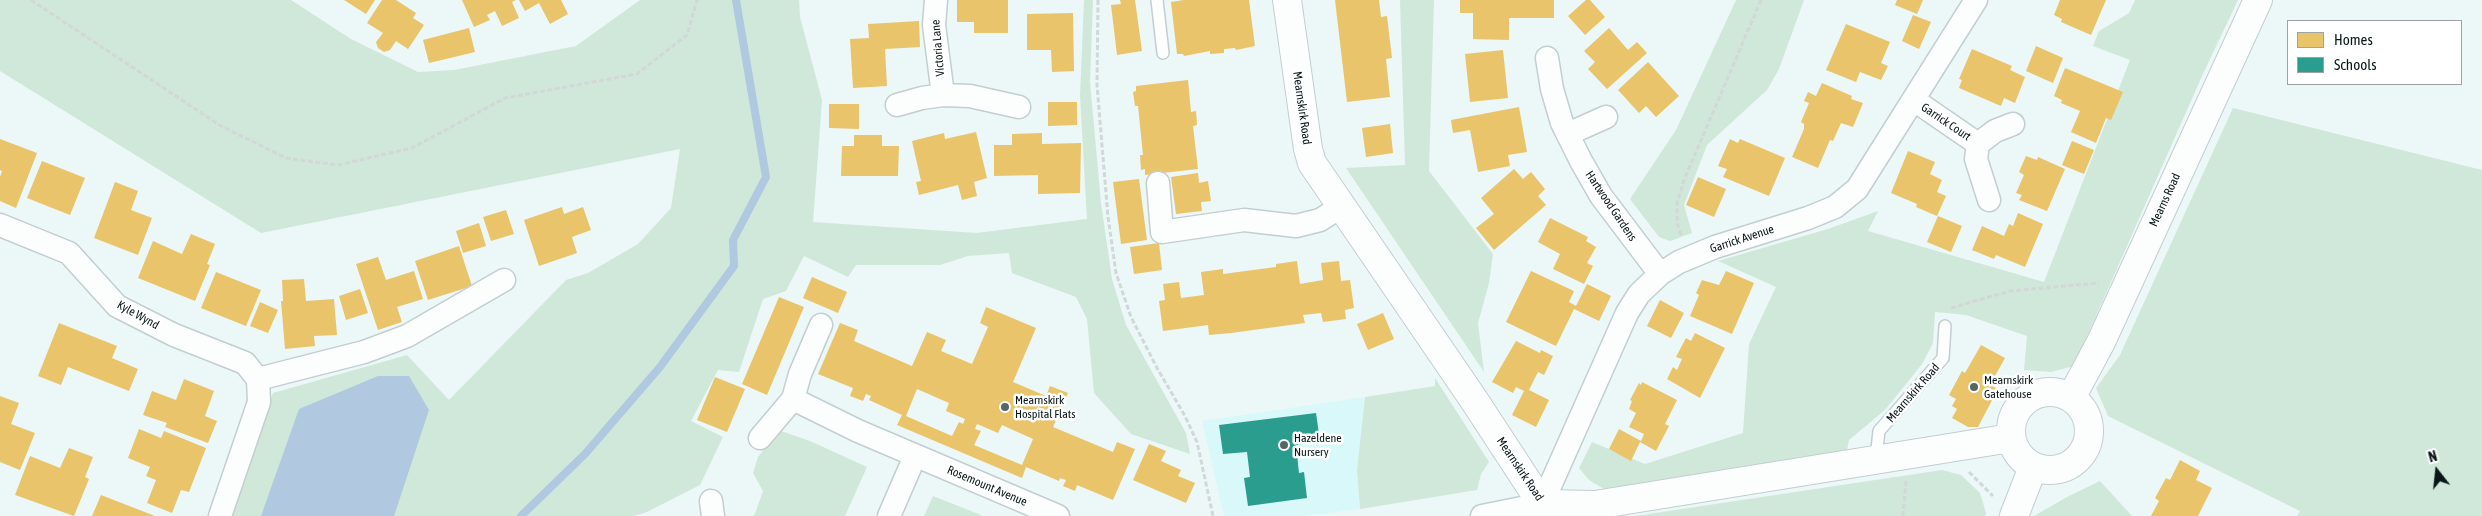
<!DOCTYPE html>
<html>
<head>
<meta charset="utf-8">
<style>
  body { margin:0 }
  #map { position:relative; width:2482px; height:516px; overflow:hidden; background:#ecf7f8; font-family:"Asap Condensed",sans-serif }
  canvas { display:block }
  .legend { position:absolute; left:2287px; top:20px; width:175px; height:65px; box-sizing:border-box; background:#fff; border:1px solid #9da2a3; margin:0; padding:6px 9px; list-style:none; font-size:15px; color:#091718 }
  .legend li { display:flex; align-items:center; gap:10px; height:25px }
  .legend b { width:25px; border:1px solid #9da2a3 }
  .north { position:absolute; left:2412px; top:446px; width:50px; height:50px; -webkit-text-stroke:4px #fff; paint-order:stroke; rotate:344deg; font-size:14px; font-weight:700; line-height:20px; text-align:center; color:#091718 }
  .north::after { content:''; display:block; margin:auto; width:18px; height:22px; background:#091718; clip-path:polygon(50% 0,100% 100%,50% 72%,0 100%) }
</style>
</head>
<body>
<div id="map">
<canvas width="2482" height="516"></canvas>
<ul class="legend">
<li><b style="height:14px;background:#e9c46a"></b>Homes</li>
<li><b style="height:14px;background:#2a9d8f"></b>Schools</li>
</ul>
<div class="north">N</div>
</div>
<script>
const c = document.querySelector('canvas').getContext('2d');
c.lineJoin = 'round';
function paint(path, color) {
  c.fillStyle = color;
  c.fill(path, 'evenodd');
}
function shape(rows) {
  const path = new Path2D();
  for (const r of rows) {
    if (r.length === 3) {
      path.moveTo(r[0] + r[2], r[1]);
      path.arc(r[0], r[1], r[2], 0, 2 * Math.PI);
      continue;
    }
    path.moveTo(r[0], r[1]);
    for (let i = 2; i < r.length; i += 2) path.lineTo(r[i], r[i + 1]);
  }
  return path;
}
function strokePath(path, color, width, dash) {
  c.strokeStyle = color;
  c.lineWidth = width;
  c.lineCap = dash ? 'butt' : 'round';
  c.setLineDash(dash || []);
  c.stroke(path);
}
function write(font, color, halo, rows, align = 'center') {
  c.font = font + ' "Asap Condensed",sans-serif';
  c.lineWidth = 5;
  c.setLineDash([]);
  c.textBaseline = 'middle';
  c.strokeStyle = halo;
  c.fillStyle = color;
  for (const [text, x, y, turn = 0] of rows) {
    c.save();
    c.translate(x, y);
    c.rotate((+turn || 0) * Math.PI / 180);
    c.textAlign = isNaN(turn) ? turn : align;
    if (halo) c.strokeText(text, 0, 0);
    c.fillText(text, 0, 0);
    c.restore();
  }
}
paint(shape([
  [1365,397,1357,470,1360,509,1304,516,1224,516,1202,421]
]), '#d9f8fa');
paint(shape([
  [0,0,291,0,351,39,418,72,454,70,576,46,640,0,799,0,800,17,822,100,813,222,977,233,1087,219,1080,96,1084,0,1093,0,1090,82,1101,203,1112,279,1126,325,1186,433,1190,454,1131,434,1094,393,1087,319,1076,297,1012,273,1009,253,968,256,940,265,856,265,848,277,804,256,786,291,763,299,739,372,718,370,691,421,723,437,700,485,647,512,634,516,232,516,273,393,407,355,449,400,566,280,588,273,638,244,671,208,680,149,261,233,0,71],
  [1400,0,1434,0,1429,171,1493,254,1489,283,1478,323,1484,372,1346,168,1405,165],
  [1736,0,1804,0,1779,69,1767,90,1707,145,1684,205,1692,233,1670,241,1659,237,1630,199,1676,130],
  [2135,0,2238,0,2202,76,2074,366,2051,372,2024,370,2027,336,1966,315,1935,312,1933,343,1922,364,1885,410,1849,440,1847,450,1604,489,1589,480,1579,468,1592,442,1645,464,1743,433,1749,344,1776,287,1718,261,1828,229,1878,211,1868,231,2044,282,2130,60,2093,46,2099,31,2129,13],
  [2233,108,2482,170,2482,516,2297,516,2300,511,2108,416,2096,388,2120,355],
  [1435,378,1489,462,1481,474,1477,490,1360,509,1357,470,1365,397,1435,386],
  [778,430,810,441,867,467,845,516,754,516,763,491,753,473,758,457],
  [1942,470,1961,475,1980,493,1986,513,1985,516,1635,516],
  [2100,481,2132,516,2034,516,2067,497],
  [933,496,981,515,981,516,924,516]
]), '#d0e8d9');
paint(shape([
  [378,376,409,376,429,410,394,516,261,516,299,409]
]), '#b0c8e0');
paint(shape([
  [344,0,375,0,366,14],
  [382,0,396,0,416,13,413,18,424,25,408,49,396,41,390,50,384,52,378,48,376,42,383,33,367,23],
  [462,0,516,0,512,2,519,18,502,26,495,11,487,15,490,20,474,27],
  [519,0,561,0,568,14,550,24,539,3,525,11],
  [957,0,1008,0,1008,33,974,33,974,22,957,22],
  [1120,0,1135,0,1142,51,1117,55,1111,5,1121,4],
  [1184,0,1249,0,1255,46,1236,50,1235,48,1224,49,1224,53,1210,54,1210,51,1184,56,1183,54,1177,54,1171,2],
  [1335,0,1379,0,1381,17,1387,16,1392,58,1386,59,1390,97,1347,102],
  [1460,0,1554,0,1554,18,1509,18,1509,40,1473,39,1473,13,1460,13],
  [1586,0,1590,0,1605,17,1585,35,1568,16],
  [1897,0,1923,0,1917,14,1895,5],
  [2060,0,2106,0,2091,35,2061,22,2062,19,2054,15],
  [1073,13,1074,71,1052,72,1051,50,1027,50,1027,14],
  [1913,15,1931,22,1919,49,1902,41],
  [919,21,920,47,885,49,887,86,853,88,850,39,869,38,868,24],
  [1846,24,1890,42,1881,63,1888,66,1881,80,1860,72,1856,82,1826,70],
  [469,28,475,52,429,63,423,40],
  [1609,28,1628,50,1637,42,1647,53,1607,89,1588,69,1595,62,1584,51],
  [2036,46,2063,58,2053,83,2026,71],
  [1972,49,2012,66,2010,70,2025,77,2015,103,2004,98,2001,106,1959,88,1962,80,1959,79],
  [1503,50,1508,98,1470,102,1465,54],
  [1648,62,1679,96,1656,117,1646,106,1639,113,1618,90],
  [2065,68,2123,92,2111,120,2106,118,2096,143,2071,132,2080,111,2061,103,2062,100,2054,96],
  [1188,80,1191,112,1196,111,1197,125,1193,126,1198,169,1145,175,1145,169,1141,170,1140,155,1143,155,1138,106,1135,106,1133,92,1136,91,1136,86],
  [1822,83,1852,96,1851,99,1863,103,1853,127,1841,123,1833,141,1830,140,1818,168,1792,157,1804,129,1804,124,1801,122,1809,103,1804,101,1808,92,1816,96],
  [1048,102,1077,102,1077,125,1048,126],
  [829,104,859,104,859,129,829,128],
  [1519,107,1527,152,1508,155,1510,166,1478,172,1470,130,1453,133,1451,120],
  [1390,124,1393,153,1366,157,1362,128],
  [976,132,987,178,974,182,977,196,962,200,958,185,919,195,916,182,921,181,912,141,944,133,945,139],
  [1042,133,1042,144,1081,143,1080,193,1038,194,1038,175,994,176,994,145,1012,145,1012,134],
  [854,135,882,135,882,146,899,146,898,176,841,176,842,146,854,146],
  [0,139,37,153,16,208,0,201,0,177,2,171,0,170],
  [1730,139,1738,143,1740,139,1785,158,1769,196,1723,177,1727,169,1718,166],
  [2072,141,2094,150,2084,174,2062,165],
  [1908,151,1935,162,1930,174,1942,180,1937,192,1946,196,1937,216,1916,207,1917,204,1891,193],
  [2026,156,2037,160,2038,157,2065,169,2047,211,2019,200,2022,195,2016,193,2024,175,2019,172],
  [42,161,85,178,70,215,27,198],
  [1514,169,1523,179,1531,172,1545,189,1538,196,1546,205,1494,250,1476,228,1494,214,1481,198],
  [1198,173,1199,183,1208,181,1211,201,1201,202,1202,211,1176,214,1171,177],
  [1698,177,1726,189,1714,217,1686,205],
  [1139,179,1147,240,1121,244,1113,182],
  [115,182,138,191,131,210,152,218,138,255,94,238],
  [562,207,564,214,583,207,591,230,572,237,577,253,539,266,524,220],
  [506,210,514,234,491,241,483,217],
  [2018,213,2043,224,2025,267,1996,255,1994,259,1972,250,1982,226,2004,236,2009,224,2013,226],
  [1938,216,1962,226,1951,252,1927,242],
  [1550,218,1588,237,1586,241,1596,247,1587,263,1593,266,1584,284,1553,269,1560,254,1538,242],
  [479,223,486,246,463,253,456,231],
  [191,234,215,244,207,264,210,265,195,301,138,278,153,241,182,254],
  [1159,243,1162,270,1134,274,1130,247],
  [459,246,472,286,428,300,415,261],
  [378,257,386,280,414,271,423,299,397,307,402,322,378,330,356,264],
  [1297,261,1300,284,1323,280,1321,263,1339,261,1341,281,1350,280,1354,308,1345,310,1346,319,1323,322,1321,313,1303,315,1305,323,1231,333,1209,335,1208,325,1163,331,1159,301,1165,300,1163,284,1179,282,1181,298,1204,295,1201,272,1223,269,1223,274,1276,267,1276,264],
  [1531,271,1574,291,1569,302,1576,306,1587,284,1611,296,1599,321,1574,309,1556,346,1506,322],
  [1726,271,1754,283,1732,334,1690,316,1699,295,1696,293,1702,280,1719,285],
  [216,272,261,290,246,326,201,308],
  [812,277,847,292,838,313,803,298],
  [304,279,306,301,334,299,337,335,314,336,315,346,285,349,281,301,283,301,282,280],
  [360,289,368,313,346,320,339,296],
  [779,297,804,307,767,395,742,384],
  [1660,300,1684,313,1671,338,1647,326],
  [260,302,278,310,268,333,250,326],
  [986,307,1036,328,1013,382,1046,396,1050,386,1068,393,1053,427,1113,452,1117,442,1135,449,1113,500,1077,485,1075,491,1063,486,1066,480,1060,478,1059,481,1026,467,1022,478,897,425,902,415,869,400,871,396,866,394,863,401,850,396,853,388,818,374,840,323,858,330,854,341,912,366,927,332,946,340,941,351,972,364,988,327,980,323],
  [917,389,949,403,946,411,965,419,963,424,959,422,952,436,906,416],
  [977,424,998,433,1002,425,1033,439,1022,465,974,445,981,431,975,429],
  [1383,313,1394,339,1368,350,1357,324],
  [59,323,117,346,112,358,138,369,129,391,68,367,61,385,38,376],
  [1695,333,1725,348,1700,398,1667,379,1673,367,1677,370,1682,359,1676,357,1686,338,1691,341],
  [1516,341,1540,353,1541,350,1553,356,1544,375,1538,372,1529,390,1549,400,1536,427,1512,415,1524,391,1516,387,1513,393,1492,382],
  [1981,345,2005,358,1990,385,1998,389,1978,427,1968,427,1952,418,1957,409,1952,406,1956,399,1949,395,1962,371,1965,373],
  [715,377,745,389,727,432,697,420],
  [184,379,214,391,205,416,217,421,208,443,165,427,167,423,143,415,152,391,176,400],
  [1642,382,1677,400,1665,424,1669,426,1656,451,1640,442,1631,461,1609,449,1619,429,1641,441,1644,434,1629,427,1636,413,1629,409,1632,401,1630,400,1639,383,1641,385],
  [0,396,19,403,11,424,35,433,20,470,0,462],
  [139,429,161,438,164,431,206,448,189,492,181,490,172,513,147,503,156,480,146,476,150,467,128,458],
  [1149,444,1166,451,1161,461,1181,470,1178,476,1195,483,1186,503,1133,480],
  [69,448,93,457,85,477,89,479,74,516,15,495,30,456,60,468],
  [2180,460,2200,471,2196,480,2212,488,2198,516,2151,516,2159,501,2155,498,2166,478,2170,480],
  [101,495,155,516,92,516]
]), '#e9c46a');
paint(shape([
  [1316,413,1320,441,1296,445,1299,473,1304,472,1307,498,1248,506,1244,478,1250,477,1247,452,1223,454,1219,425]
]), '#2a9d8f');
strokePath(shape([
  [521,516,585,454,660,367,734,266,733,240,766,177,736,0]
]), '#b0c8e0', 8);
const lane = shape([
  [1157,0,1163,53],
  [1876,458,1879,431,1943,358,1945,326]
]);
const street = shape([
  [936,0,934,25,943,95],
  [1547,58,1552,89,1562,123,1581,161,1601,196,1660,274],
  [1914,100,1978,144,1976,159,1989,200],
  [897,105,922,98,943,95,970,96,1019,107],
  [1568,134,1606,117],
  [1978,144,1995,131,2013,124],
  [1158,183,1162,232,1244,220,1296,226,1320,220,1342,206],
  [0,225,69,253,117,306,174,335,245,363,258,379,259,402,220,516],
  [258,379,364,352,407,336,504,280],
  [793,399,858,431,1058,516],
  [760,438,793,399,800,374,821,325],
  [711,501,713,516],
  [889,516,915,456],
  [1482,516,1542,504,1627,313,1639,294,1660,274,1679,262,1715,247,1808,218,1835,207,1857,189,1976,0]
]);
const secondary = shape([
  [1287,0,1308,149,1312,163,1474,400,1542,504,1595,505,2011,438],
  [2050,431,39],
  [2071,398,2101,342,2258,0],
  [2014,516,2033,467]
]);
strokePath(lane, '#c2cecf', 14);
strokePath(street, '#c2cecf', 25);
strokePath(secondary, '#c2cecf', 30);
strokePath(shape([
  [31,0,221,126,286,158,338,165,412,148,505,98,637,74,687,35,697,0],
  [1098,0,1097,85,1108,217,1116,273,1131,317,1157,368,1185,416,1197,442,1213,516],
  [1681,235,1677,223,1677,204,1684,180,1761,0],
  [1951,308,2010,291,2099,283],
  [1969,472,1993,496],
  [1903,516,1906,481]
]), '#d2d7d7', 3, [5, 2.5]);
strokePath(lane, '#fcfefe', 11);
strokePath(street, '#fcfefe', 22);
strokePath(secondary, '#fcfefe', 28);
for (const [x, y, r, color] of [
  [1974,387,5,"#586566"],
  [1005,407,5,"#586566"],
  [1284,445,5,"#586566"]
]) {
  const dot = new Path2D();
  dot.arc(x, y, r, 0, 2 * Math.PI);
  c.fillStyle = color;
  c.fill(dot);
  strokePath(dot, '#fff', 2);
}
write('12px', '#091718', '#fff', [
  ["Victoria Lane",938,48,-95],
  ["Mearnskirk Road",1302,108,82],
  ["Garrick Court",1946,122,34],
  ["Mearns Road",2165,200,-65],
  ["Hartwood Gardens",1611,206,56],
  ["Garrick Avenue",1742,239,-18],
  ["Kyle Wynd",138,315,29],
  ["Mearnskirk Road",1913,393,-49],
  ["Mearnskirk Road",1520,469,56],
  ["Rosemount Avenue",987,486,23]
]);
write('12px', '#091718', '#fff', [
  ["Mearnskirk",1984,380],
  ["Gatehouse",1984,394],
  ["Mearnskirk",1015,400],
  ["Hospital Flats",1015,414],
  ["Hazeldene",1294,438],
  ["Nursery",1294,452]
], 'left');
</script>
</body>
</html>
